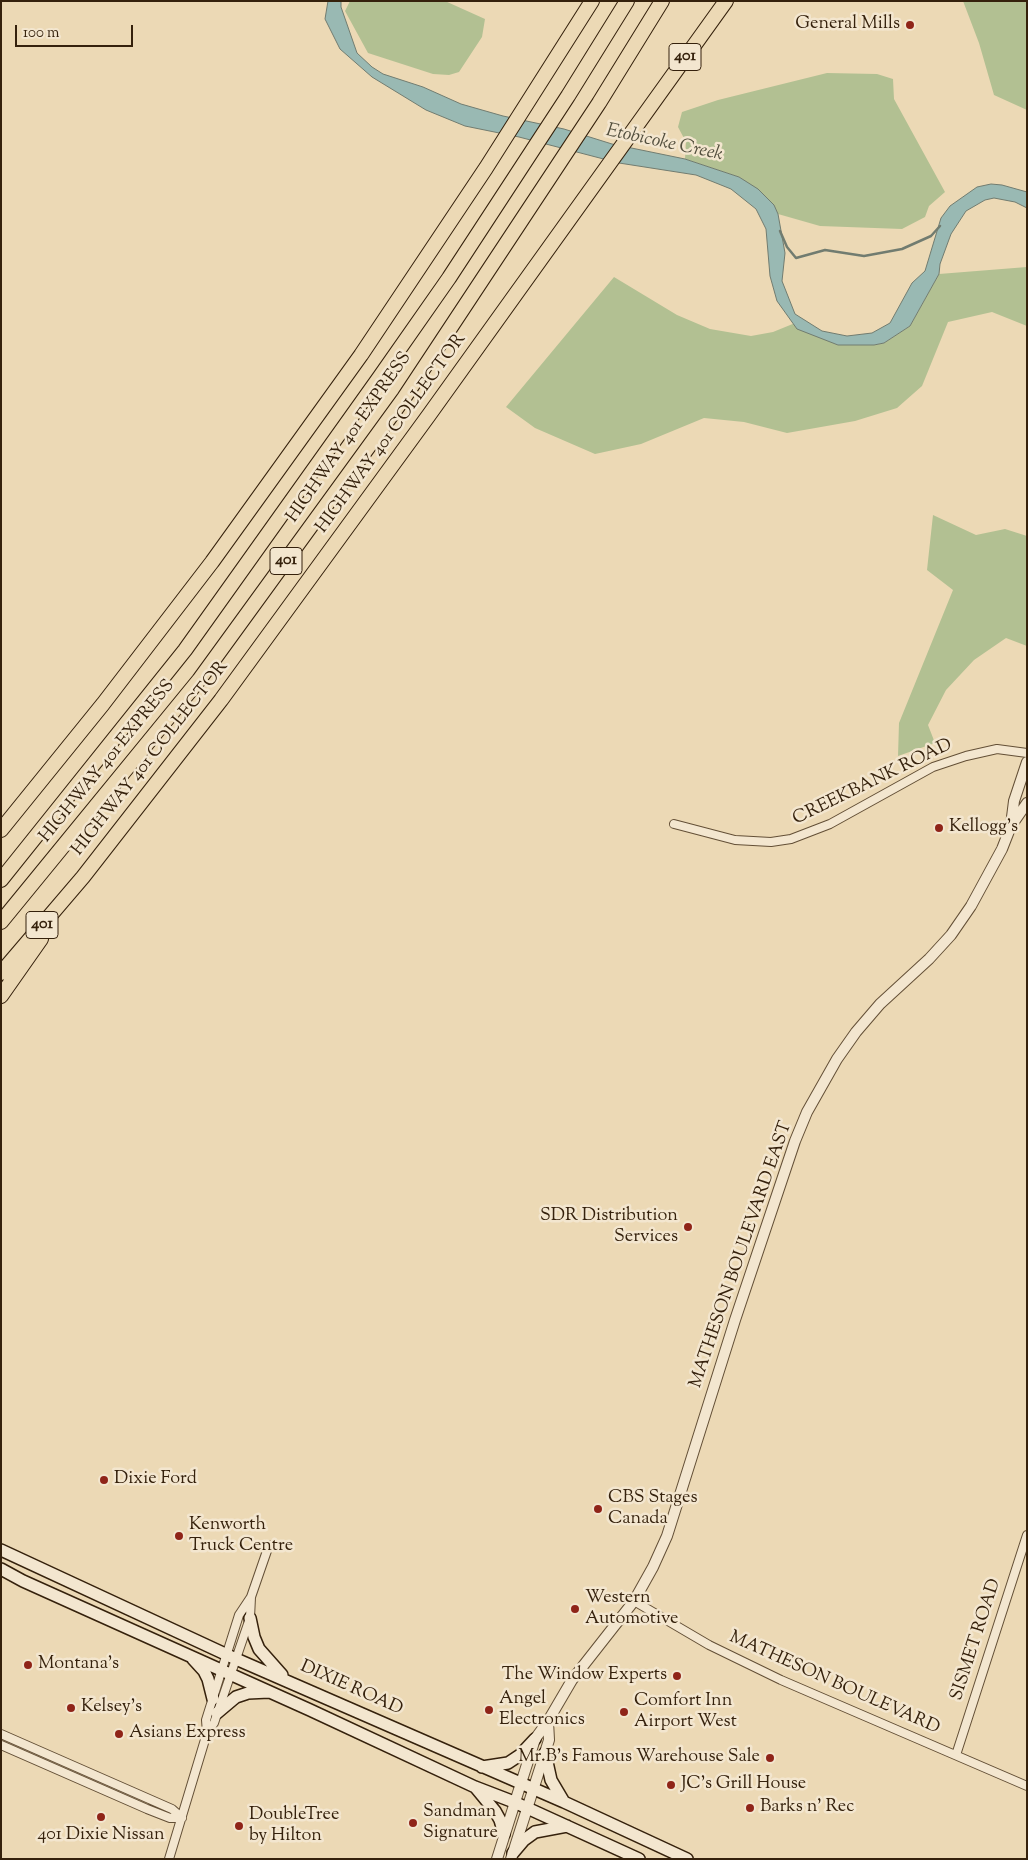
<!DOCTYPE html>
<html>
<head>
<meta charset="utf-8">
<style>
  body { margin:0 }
  #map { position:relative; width:1028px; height:1860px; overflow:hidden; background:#ecd9b5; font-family:"Sorts Mill Goudy",serif }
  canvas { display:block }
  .frame { position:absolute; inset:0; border:2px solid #35210c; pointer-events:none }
  .scale { position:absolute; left:15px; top:25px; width:118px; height:22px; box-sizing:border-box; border:2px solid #35210c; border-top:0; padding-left:6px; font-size:15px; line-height:18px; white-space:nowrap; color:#35210c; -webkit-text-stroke:4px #f3e6cf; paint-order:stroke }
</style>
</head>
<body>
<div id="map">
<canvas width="1028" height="1860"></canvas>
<div class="frame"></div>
<div class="scale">100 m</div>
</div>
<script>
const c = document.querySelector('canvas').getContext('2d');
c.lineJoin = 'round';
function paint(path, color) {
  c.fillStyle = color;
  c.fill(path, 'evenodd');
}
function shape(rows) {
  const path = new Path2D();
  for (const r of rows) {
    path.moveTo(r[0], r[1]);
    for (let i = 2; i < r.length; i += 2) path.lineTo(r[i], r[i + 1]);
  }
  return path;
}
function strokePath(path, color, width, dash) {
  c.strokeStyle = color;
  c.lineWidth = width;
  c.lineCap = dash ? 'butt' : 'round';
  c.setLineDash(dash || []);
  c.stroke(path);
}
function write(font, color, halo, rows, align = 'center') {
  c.font = font + ' "Sorts Mill Goudy",serif';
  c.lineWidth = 5;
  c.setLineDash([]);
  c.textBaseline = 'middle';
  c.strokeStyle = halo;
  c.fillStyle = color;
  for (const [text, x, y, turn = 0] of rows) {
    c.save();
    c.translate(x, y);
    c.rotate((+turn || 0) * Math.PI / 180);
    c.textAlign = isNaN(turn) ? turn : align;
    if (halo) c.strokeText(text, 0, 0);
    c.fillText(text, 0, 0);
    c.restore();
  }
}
paint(shape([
  [350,1,445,1,485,19,482,37,459,72,449,75,433,74,368,53,345,11],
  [963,1,1027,1,1027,110,994,95,979,43],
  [827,73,877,74,893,79,894,99,945,192,929,206,925,217,902,229,820,226,778,214,773,205,739,177,685,159,686,142,678,127,682,112,718,100],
  [1027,267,1027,326,992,312,948,322,922,386,897,408,855,421,787,433,744,422,704,418,641,444,595,454,535,428,506,407,614,277,677,315,710,329,751,336,773,332,800,321,838,345,874,345,884,343,910,326,939,274],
  [933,515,976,535,1005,529,1027,536,1027,646,1006,638,974,660,946,690,928,725,935,743,898,756,899,723,953,590,927,570]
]), '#b2c092');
const water = shape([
  [328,1,341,1,341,7,357,53,372,67,383,74,423,87,461,104,503,116,564,129,612,144,685,159,739,177,758,189,774,205,778,214,785,253,782,281,795,314,822,331,847,336,872,333,890,323,912,283,925,271,941,218,950,206,977,187,991,184,1002,185,1027,192,1027,208,1015,202,994,198,985,200,966,211,951,234,940,264,939,274,910,326,884,343,874,345,838,345,797,329,777,301,770,276,766,229,756,209,731,189,696,175,619,163,519,137,465,126,426,110,372,77,340,49,325,19,328,1]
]);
paint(water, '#99b9b3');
strokePath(water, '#717c70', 1);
strokePath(shape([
  [780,231,787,247,796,258,825,250,864,256,902,249,931,236,940,226]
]), '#717c70', 2.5);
const minor = shape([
  [674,824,735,840,771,842,791,839,830,824,933,767,966,756,997,749,1027,753],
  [634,1601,709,1645,781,1680,1027,1786],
  [207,1733,206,1720,239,1615,251,1597],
  [1,1734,172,1809,182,1818],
  [1,1745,147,1809,170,1818,182,1818],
  [956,1755,1027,1535],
  [169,1859,207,1733,214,1723,250,1618,251,1597,269,1545]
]);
const tertiary = shape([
  [1011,825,1014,801,1027,762],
  [497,1859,535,1739,548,1721,572,1680,634,1601,653,1567,667,1536,735,1320,795,1141,807,1112,837,1059,856,1032,880,1004,929,959,951,935,971,906,1002,849,1011,826,1027,803],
  [511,1859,549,1740,548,1721]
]);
const secondary = shape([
  [1,1550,236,1659,564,1802,687,1859],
  [1,1569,23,1581,310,1710,475,1787,514,1802,639,1859],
  [250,1618,254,1637,259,1649,282,1675],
  [193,1659,204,1671,208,1679,213,1699],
  [217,1713,236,1697,248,1693,269,1692],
  [545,1753,551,1780,564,1802],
  [482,1767,508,1763,520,1755,535,1739],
  [476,1788,495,1811,500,1820,504,1834],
  [513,1853,524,1840,535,1832,567,1826]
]);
const motorway = shape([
  [1,830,103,704,212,562,361,355,486,168,592,1],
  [1,880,185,650,379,378,449,278,568,96,627,1],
  [1,922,199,680,404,398,599,103,662,1],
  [1,973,83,877,221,700,429,415,726,1],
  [1,996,41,939]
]);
strokePath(minor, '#634f36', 10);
strokePath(tertiary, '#634f36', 12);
strokePath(secondary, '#35210c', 14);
strokePath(motorway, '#35210c', 16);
strokePath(minor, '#f3e6cf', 8);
strokePath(tertiary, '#f3e6cf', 10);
strokePath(secondary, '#f3e6cf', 11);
strokePath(motorway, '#ecd9b5', 14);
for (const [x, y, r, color] of [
  [910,25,5,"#8f2418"],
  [939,828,5,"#8f2418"],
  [688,1227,5,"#8f2418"],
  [104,1480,5,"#8f2418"],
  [598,1509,5,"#8f2418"],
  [179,1536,5,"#8f2418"],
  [575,1609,5,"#8f2418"],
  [28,1665,5,"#8f2418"],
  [677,1676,5,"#8f2418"],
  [71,1708,5,"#8f2418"],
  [489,1710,5,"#8f2418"],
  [624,1712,5,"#8f2418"],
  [119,1734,5,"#8f2418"],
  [770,1758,5,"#8f2418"],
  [671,1785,5,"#8f2418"],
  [750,1808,5,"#8f2418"],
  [101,1817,5,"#8f2418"],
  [413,1823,5,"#8f2418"],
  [239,1826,5,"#8f2418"]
]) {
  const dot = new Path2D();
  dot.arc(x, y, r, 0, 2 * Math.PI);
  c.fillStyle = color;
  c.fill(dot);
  strokePath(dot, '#f3e6cf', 2);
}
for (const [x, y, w] of [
  [685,57,32],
  [286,561,32],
  [42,925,32]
]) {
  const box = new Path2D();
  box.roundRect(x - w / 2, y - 13.5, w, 27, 4);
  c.fillStyle = '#f3e6cf';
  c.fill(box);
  strokePath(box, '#35210c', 1);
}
write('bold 16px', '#35210c', null, [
  ["401",685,57],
  ["401",286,561],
  ["401",42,925]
]);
write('18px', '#35210c', '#f3e6cf', [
  ["General Mills",900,25,"right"],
  ["Kellogg's",949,828],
  ["SDR Distribution",678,1217,"right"],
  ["Services",678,1238,"right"],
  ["Dixie Ford",114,1480],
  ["CBS Stages",608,1499],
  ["Canada",608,1520],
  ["Kenworth",189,1526],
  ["Truck Centre",189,1547],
  ["Western",585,1599],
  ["Automotive",585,1620],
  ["Montana's",38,1665],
  ["The Window Experts",667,1676,"right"],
  ["Angel",499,1700],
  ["Electronics",499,1721],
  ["Comfort Inn",634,1702],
  ["Airport West",634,1723],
  ["Kelsey's",81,1708],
  ["Asians Express",129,1734],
  ["Mr.B's Famous Warehouse Sale",760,1758,"right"],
  ["JC's Grill House",681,1785],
  ["Barks n' Rec",760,1808],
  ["Sandman",423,1813],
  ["Signature",423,1834],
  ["DoubleTree",249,1816],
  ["by Hilton",249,1837],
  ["401 Dixie Nissan",101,1836,"center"]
], 'left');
write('18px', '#35210c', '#f3e6cf', [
  ["HIGHWAY 401 COLLECTOR",392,434,-54],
  ["HIGHWAY 401 EXPRESS",350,438,-55],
  ["HIGHWAY 401 COLLECTOR",151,759,-52],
  ["HIGHWAY 401 EXPRESS",108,762,-51],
  ["CREEKBANK ROAD",873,783,-26],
  ["MATHESON BOULEVARD EAST",742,1255,-71],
  ["SISMET ROAD",977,1640,-72],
  ["MATHESON BOULEVARD",834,1684,24],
  ["DIXIE ROAD",351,1689,24]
]);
write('italic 19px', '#534f3e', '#f3e6cf', [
  ["Etobicoke Creek",664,144,12]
]);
</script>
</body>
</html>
